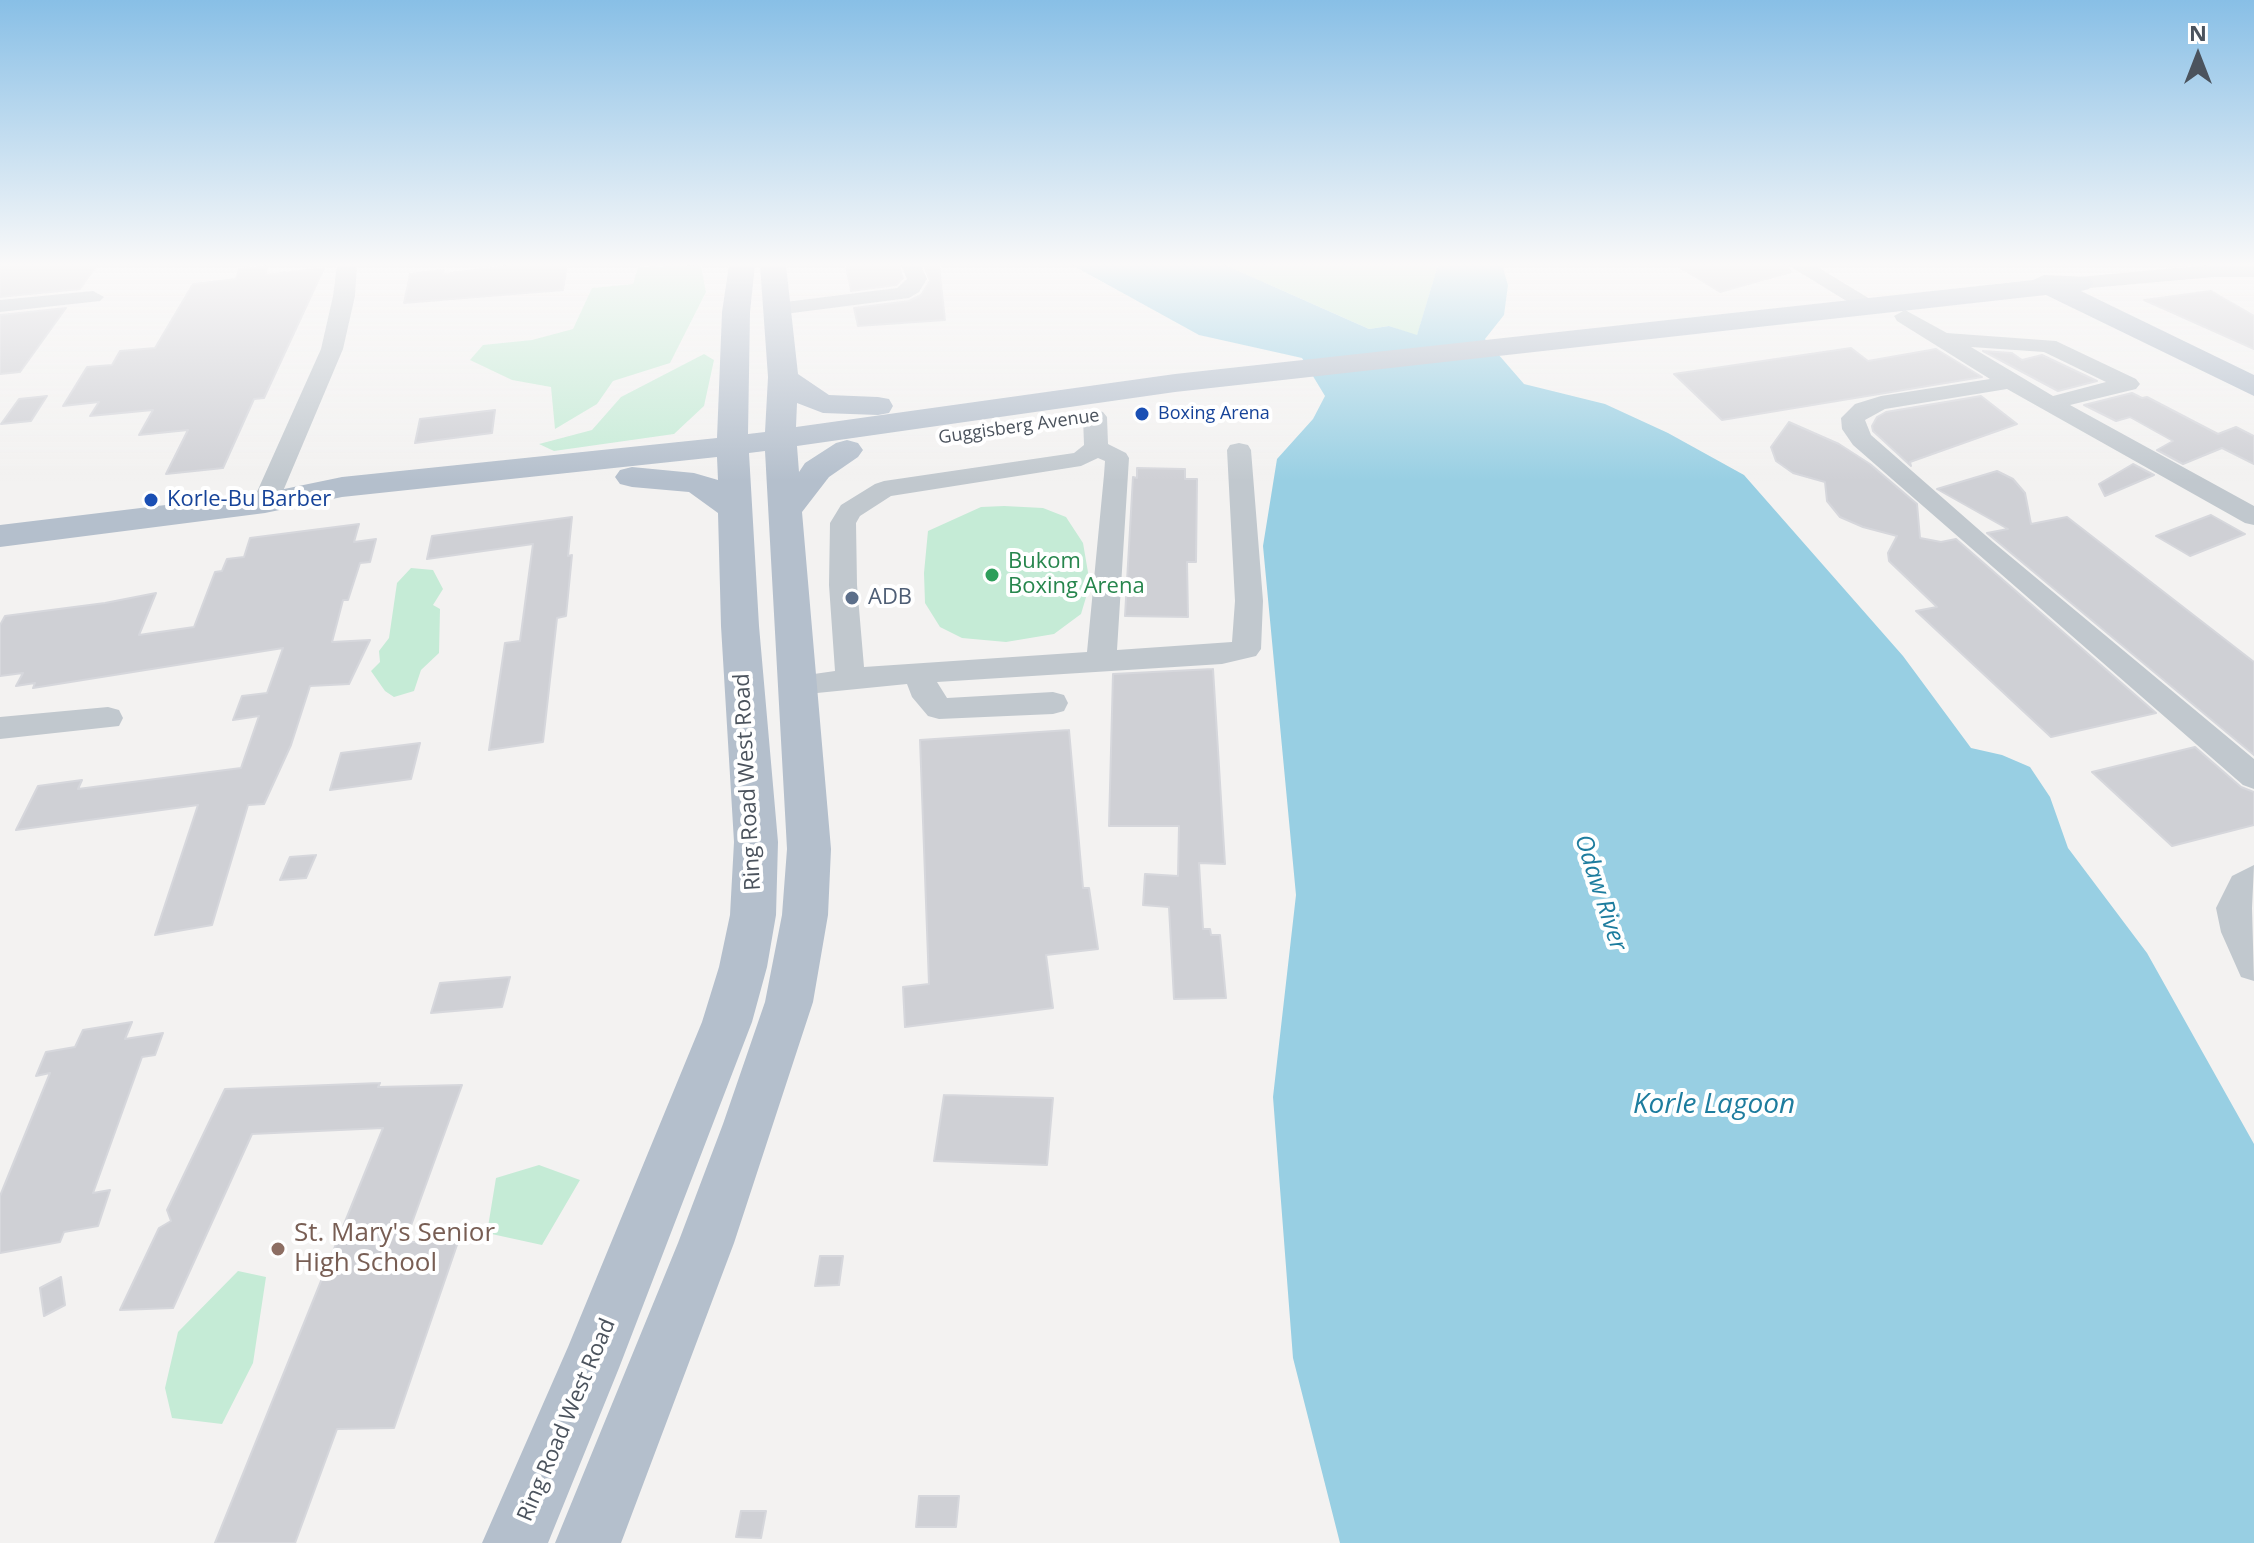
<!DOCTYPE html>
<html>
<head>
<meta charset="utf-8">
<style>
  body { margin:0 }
  #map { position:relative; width:2254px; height:1543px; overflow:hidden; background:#f3f2f1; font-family:"Open Sans",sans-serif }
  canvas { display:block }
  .north { position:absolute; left:2158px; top:16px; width:80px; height:80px; -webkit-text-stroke:6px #fff; paint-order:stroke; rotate:0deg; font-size:22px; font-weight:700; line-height:32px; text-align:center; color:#4b535d }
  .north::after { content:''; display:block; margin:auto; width:28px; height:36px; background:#4b535d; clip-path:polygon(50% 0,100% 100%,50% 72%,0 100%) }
</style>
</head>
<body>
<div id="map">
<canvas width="2254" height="1543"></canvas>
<div class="north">N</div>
</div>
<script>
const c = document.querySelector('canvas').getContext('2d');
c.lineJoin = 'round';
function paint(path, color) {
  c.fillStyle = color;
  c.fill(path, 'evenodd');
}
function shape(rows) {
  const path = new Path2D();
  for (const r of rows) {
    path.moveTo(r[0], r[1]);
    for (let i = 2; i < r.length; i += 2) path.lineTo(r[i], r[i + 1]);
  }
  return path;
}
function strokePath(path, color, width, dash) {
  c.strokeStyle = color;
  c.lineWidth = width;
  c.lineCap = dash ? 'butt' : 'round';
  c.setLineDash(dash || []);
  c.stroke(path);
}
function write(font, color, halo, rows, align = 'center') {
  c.font = font + ' "Open Sans",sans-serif';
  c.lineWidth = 8;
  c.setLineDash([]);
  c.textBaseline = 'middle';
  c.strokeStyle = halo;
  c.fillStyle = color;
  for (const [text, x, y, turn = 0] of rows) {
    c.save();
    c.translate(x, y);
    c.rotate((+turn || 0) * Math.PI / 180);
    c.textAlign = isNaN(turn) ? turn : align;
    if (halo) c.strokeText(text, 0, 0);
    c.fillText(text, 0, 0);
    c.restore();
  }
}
paint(shape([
  [701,265,706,292,670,363,613,381,597,404,555,429,551,387,512,380,470,360,483,345,532,340,573,329,592,288,633,284,638,267],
  [1225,265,1438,265,1417,336,1389,326,1369,329],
  [704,354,714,360,704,406,674,434,554,451,539,444,592,430,621,397],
  [1004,506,1043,508,1066,517,1083,543,1090,584,1081,614,1054,634,1006,642,962,638,940,627,925,603,924,573,928,531,981,507],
  [411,568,433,570,443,589,433,605,440,609,439,653,421,670,414,691,394,697,385,691,371,671,380,662,379,651,389,638,397,583],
  [539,1165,580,1180,542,1245,487,1233,496,1178],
  [238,1271,266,1277,253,1363,222,1424,172,1418,165,1388,178,1332]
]), '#c5ebd6');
paint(shape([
  [1072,265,1225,265,1369,329,1389,326,1417,335,1438,265,1502,265,1508,285,1504,315,1485,339,1524,384,1605,404,1668,433,1744,475,1903,656,1971,748,2002,755,2030,767,2050,797,2068,848,2147,953,2254,1144,2254,1543,1340,1543,1293,1358,1273,1097,1296,895,1263,546,1277,459,1313,419,1325,396,1302,358,1199,335]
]), '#98cfe3');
const building = shape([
  [0,265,97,265,80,289,0,297,0,265],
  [515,265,567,265,563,290,404,303,410,274,444,270,443,274,515,265],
  [846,265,898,265,903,278,896,285,851,291,846,265],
  [924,265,939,265,945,320,858,326,854,308,909,301,921,295,930,281,924,265],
  [1676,265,1785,265,1791,272,1720,292,1676,265],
  [268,266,265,275,324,268,264,398,254,399,223,468,166,474,188,430,139,435,153,410,90,416,99,402,63,406,87,367,112,365,120,351,155,348,193,284,236,279,239,269,268,266],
  [2211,291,2254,316,2254,349,2144,300,2211,291],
  [66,308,20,372,0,374,0,315,66,308],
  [1851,348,1868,361,1936,349,1982,377,1722,420,1674,374,1851,348],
  [1983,351,2012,353,2022,360,2042,355,2097,381,2058,391,1983,351],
  [2132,393,2142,398,2147,397,2218,434,2236,427,2254,436,2254,464,2222,448,2183,464,2157,450,2173,441,2130,417,2116,421,2084,405,2132,393],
  [47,396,31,421,1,424,19,399,47,396],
  [1981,396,2017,424,1910,462,1911,466,1873,431,1872,426,1877,417,1886,412,1981,396],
  [495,410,492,433,415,443,420,419,495,410],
  [1789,422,1839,444,1870,464,1917,504,1920,538,1941,542,1956,539,2156,713,2051,737,1916,611,1937,607,1889,561,1888,553,1897,536,1863,527,1840,517,1827,501,1825,482,1793,473,1776,461,1771,447,1789,422],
  [2133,464,2154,475,2105,496,2099,484,2133,464],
  [1137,468,1185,469,1185,479,1197,479,1196,562,1187,562,1188,617,1125,616,1133,477,1137,478,1137,468],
  [1997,471,2013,479,2025,493,2031,524,2067,517,2254,662,2254,755,1987,533,2008,529,1937,489,1997,471],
  [2211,515,2245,534,2190,556,2156,536,2211,515],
  [572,517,568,556,572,555,566,616,557,618,543,742,489,750,505,643,520,641,533,544,427,559,432,536,572,517],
  [359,524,354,542,376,539,370,562,360,563,348,600,343,600,332,642,370,640,349,684,310,686,291,745,264,804,248,805,212,925,155,935,198,805,16,830,38,786,82,780,78,789,241,768,259,716,233,720,242,696,267,693,283,648,33,688,35,683,16,686,23,673,0,676,0,625,5,616,105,603,156,593,139,635,194,627,215,572,222,571,227,559,244,557,250,538,359,524],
  [1213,669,1225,864,1199,863,1203,929,1210,929,1211,935,1220,935,1226,998,1174,999,1169,907,1143,905,1145,874,1178,876,1179,826,1109,826,1113,674,1213,669],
  [1069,730,1083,888,1089,888,1098,949,1046,955,1053,1008,905,1027,903,987,929,984,920,740,1069,730],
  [420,743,411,779,330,790,341,753,420,743],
  [2195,747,2241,787,2254,792,2254,825,2172,846,2092,772,2195,747],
  [316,855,306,878,280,880,290,857,316,855],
  [510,977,502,1007,431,1013,440,983,510,977],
  [132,1022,125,1039,163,1033,155,1055,142,1057,93,1193,110,1190,98,1226,64,1232,60,1242,0,1253,0,1196,50,1073,36,1076,46,1052,75,1047,83,1030,132,1022],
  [380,1083,378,1087,462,1085,405,1242,458,1242,394,1428,337,1429,295,1543,215,1543,383,1128,252,1134,173,1308,120,1310,159,1228,171,1221,167,1210,225,1089,380,1083],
  [944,1095,1053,1098,1047,1165,934,1161,944,1095],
  [820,1256,843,1256,839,1285,815,1286,820,1256],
  [61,1277,65,1305,44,1316,40,1288,61,1277],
  [919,1496,959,1496,956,1527,916,1527,919,1496],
  [741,1511,766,1511,761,1538,736,1537,741,1511]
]);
paint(building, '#cfd0d5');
strokePath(building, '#d6d7dc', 2);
paint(shape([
  [337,265,357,265,355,296,343,349,278,503,274,508,256,508,252,503,321,349,333,296,337,265],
  [901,265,921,265,927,279,919,292,909,298,777,315,766,309,777,303,897,288,907,279,901,265],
  [1788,265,1814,265,1880,305,1869,311,1861,310,1788,265],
  [2209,265,2254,265,2254,277,2215,277,2079,289,2069,283,2079,277,2209,265],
  [93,291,104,297,100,301,0,312,0,300,93,291],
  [1905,310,1947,333,2056,341,2136,379,2140,384,2136,389,2070,405,2254,506,2254,525,2245,523,2007,389,1885,409,1865,420,1871,435,1993,542,2254,759,2254,789,2243,785,1853,445,1842,429,1841,418,1855,404,1881,396,1990,379,1897,321,1894,316,1905,310],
  [1971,347,2044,352,2106,382,2053,396,1971,347],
  [1095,410,1103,412,1107,417,1108,444,1126,453,1129,458,1117,650,1232,642,1235,601,1227,450,1230,445,1239,443,1248,445,1251,450,1263,601,1261,649,1256,656,1222,664,937,682,947,698,1053,692,1064,695,1068,703,1064,711,1053,714,939,719,928,716,912,697,907,684,797,695,786,692,782,685,786,678,835,671,829,585,830,523,841,505,875,484,884,481,1074,453,1084,445,1083,417,1087,412,1095,410],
  [1098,458,1105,461,1104,475,1087,652,864,667,857,585,856,523,860,516,891,496,1081,466,1098,458],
  [108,707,119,710,123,718,119,726,0,739,0,717,108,707],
  [2254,865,2252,908,2254,981,2241,977,2221,932,2216,908,2232,876,2254,865]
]), '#c1c8ce');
paint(shape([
  [729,265,755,265,750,312,748,434,765,432,768,377,760,265,786,265,798,374,829,395,878,397,889,399,893,406,889,413,878,415,823,413,797,403,796,427,1175,374,2033,280,2044,275,2089,277,2093,283,2089,289,2081,291,2254,375,2254,396,2046,295,1175,392,797,446,799,472,805,463,836,443,847,440,858,443,863,450,858,457,829,477,802,512,831,849,828,915,813,1002,734,1243,621,1543,555,1543,678,1243,723,1124,765,1002,782,915,787,849,765,451,749,453,759,626,778,842,776,915,767,967,752,1022,619,1368,548,1543,482,1543,568,1347,702,1022,719,967,730,915,734,842,721,626,718,513,689,492,632,487,620,484,615,477,620,470,632,467,694,473,718,480,717,457,342,497,265,513,0,547,0,525,265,493,342,477,717,438,722,312,729,265]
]), '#b4bfcc');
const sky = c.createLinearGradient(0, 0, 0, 481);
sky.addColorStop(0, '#88bfe6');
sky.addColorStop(0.55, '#faf9f9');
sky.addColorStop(1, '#faf9f900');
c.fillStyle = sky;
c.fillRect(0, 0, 2254, 481);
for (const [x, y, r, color] of [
  [1142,414,8,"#1a4fb4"],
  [151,500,8,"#1a4fb4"],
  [992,575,8,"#2e9e5b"],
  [852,598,8,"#5c6f8a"],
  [278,1249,8,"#8d6e63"]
]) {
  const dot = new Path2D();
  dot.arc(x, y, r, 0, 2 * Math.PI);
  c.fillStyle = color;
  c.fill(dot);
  strokePath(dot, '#fff', 3);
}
write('18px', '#164399', '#fff', [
  ["Boxing Arena",1158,414]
], 'left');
write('18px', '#4b535d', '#fff', [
  ["Guggisberg Avenue",1019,427,-8]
]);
write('22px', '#164399', '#fff', [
  ["Korle-Bu Barber",167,500]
], 'left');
write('22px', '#27864d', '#fff', [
  ["Bukom",1008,562],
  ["Boxing Arena",1008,587]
], 'left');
write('22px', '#4e5e75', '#fff', [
  ["ADB",868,598]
], 'left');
write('22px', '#4b535d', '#fff', [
  ["Ring Road West Road",748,782,-93],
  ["Ring Road West Road",567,1420,-67]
]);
write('italic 24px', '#1d7c9e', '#fff', [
  ["Odaw River",1600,893,72]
]);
write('26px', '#785e54', '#fff', [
  ["St. Mary's Senior",294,1234],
  ["High School",294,1264]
], 'left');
write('italic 28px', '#1d7c9e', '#fff', [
  ["Korle Lagoon",1714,1105]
]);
</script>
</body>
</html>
